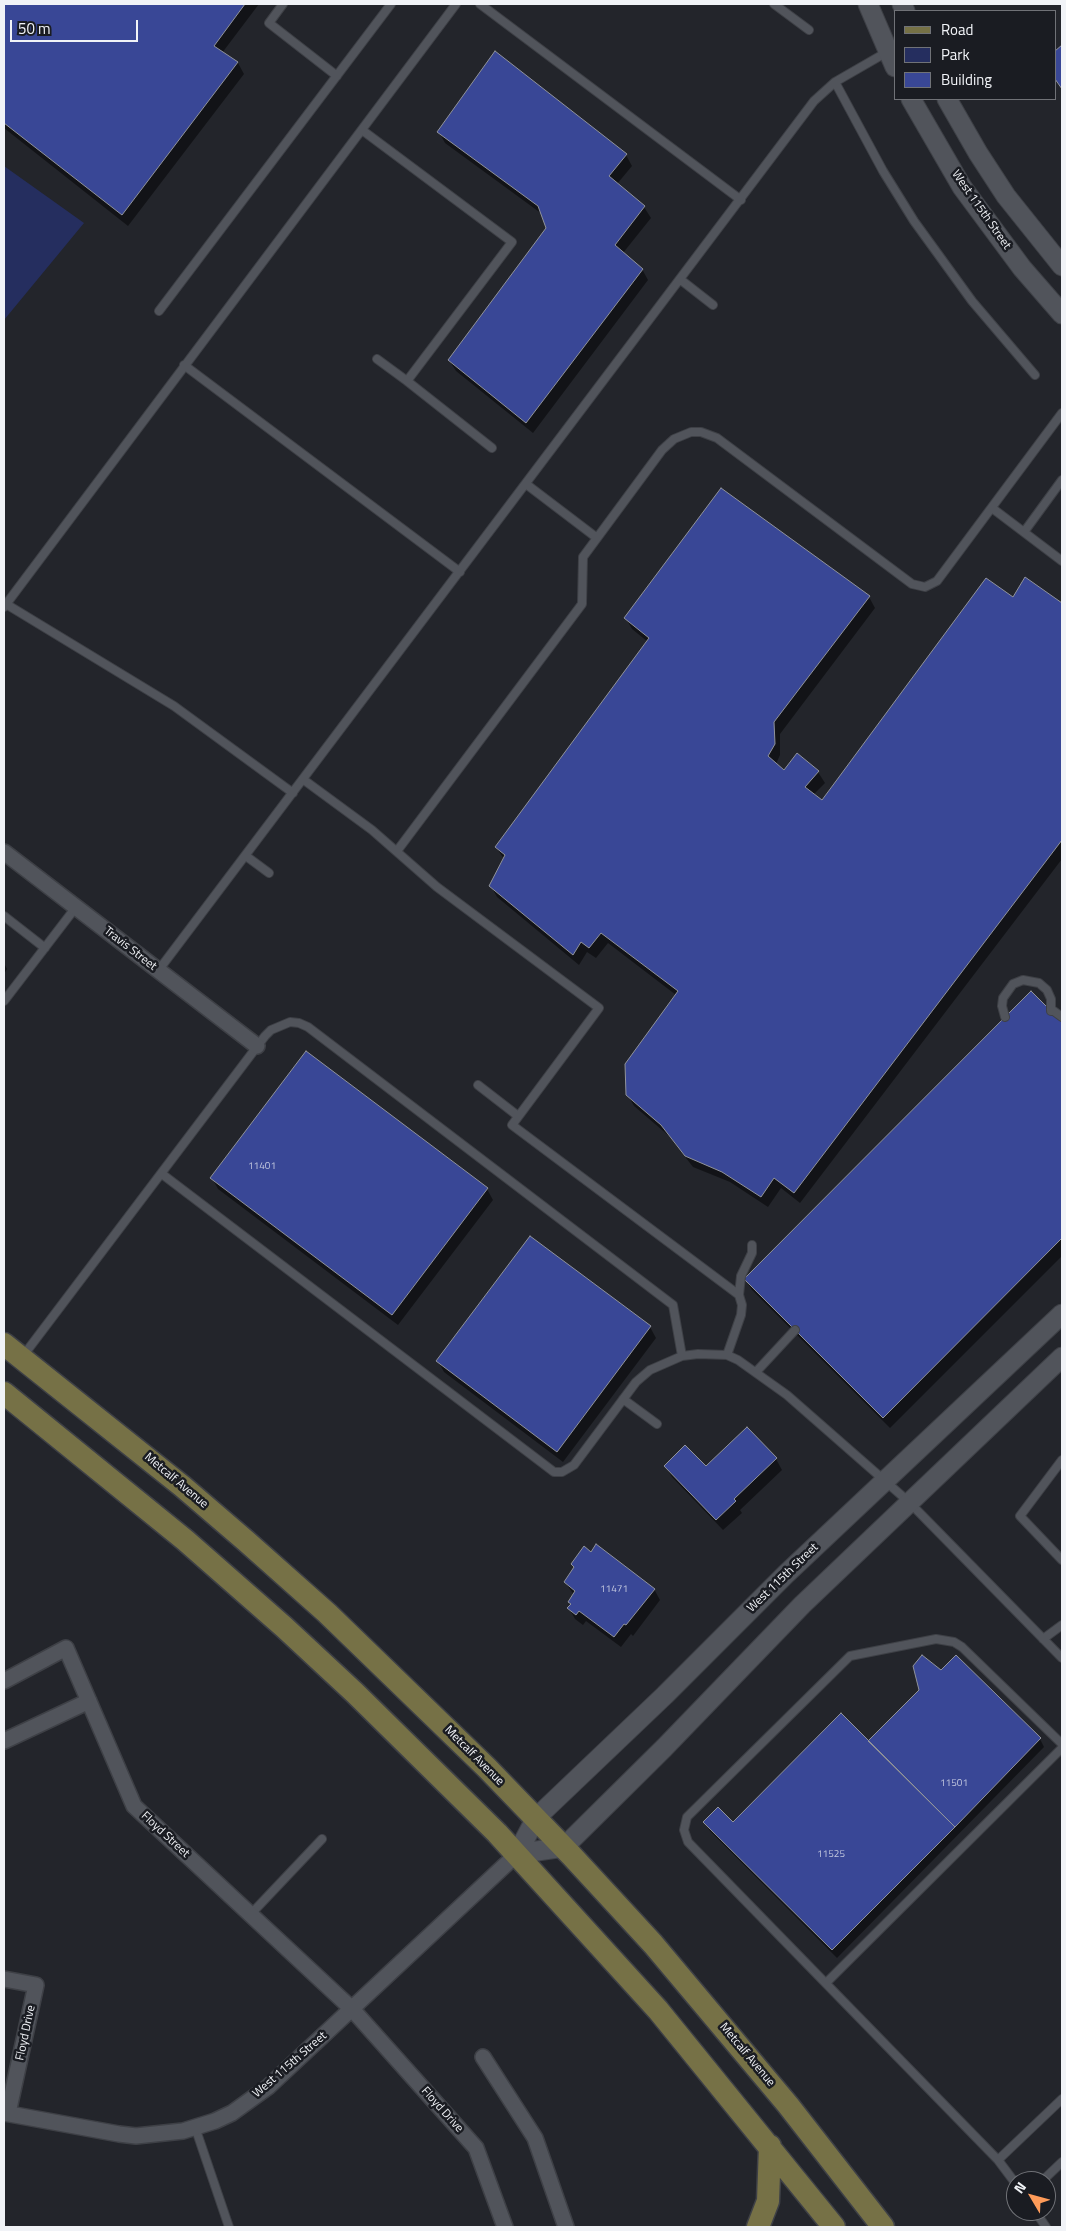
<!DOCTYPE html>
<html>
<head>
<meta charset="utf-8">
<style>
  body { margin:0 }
  #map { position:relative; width:1066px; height:2231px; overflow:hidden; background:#23252b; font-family:"Titillium Web",sans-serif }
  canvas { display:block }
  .frame { position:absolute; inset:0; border:5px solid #f1f3f7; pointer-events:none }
  .legend { position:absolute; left:894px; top:10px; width:162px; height:90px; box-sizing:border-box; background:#1a1c22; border:1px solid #707277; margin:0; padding:6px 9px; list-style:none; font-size:15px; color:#f1f3f7 }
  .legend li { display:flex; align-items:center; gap:10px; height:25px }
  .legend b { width:25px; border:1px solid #707277 }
  .north { position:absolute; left:1006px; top:2171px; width:50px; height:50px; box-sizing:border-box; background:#1a1c22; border:1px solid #707277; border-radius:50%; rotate:307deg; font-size:14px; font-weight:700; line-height:20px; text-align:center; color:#f1f3f7 }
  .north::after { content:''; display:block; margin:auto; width:18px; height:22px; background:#fe9b59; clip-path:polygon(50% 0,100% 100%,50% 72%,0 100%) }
  .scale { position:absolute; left:10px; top:20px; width:128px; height:22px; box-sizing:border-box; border:2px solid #f1f3f7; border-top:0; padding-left:6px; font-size:15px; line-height:18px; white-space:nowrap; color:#f1f3f7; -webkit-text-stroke:4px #1a1c22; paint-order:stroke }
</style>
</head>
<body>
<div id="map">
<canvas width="1066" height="2231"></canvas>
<div class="frame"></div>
<ul class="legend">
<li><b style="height:6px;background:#767146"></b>Road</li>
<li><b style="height:14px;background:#252e5f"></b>Park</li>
<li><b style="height:14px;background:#394796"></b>Building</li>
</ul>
<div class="north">N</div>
<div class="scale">50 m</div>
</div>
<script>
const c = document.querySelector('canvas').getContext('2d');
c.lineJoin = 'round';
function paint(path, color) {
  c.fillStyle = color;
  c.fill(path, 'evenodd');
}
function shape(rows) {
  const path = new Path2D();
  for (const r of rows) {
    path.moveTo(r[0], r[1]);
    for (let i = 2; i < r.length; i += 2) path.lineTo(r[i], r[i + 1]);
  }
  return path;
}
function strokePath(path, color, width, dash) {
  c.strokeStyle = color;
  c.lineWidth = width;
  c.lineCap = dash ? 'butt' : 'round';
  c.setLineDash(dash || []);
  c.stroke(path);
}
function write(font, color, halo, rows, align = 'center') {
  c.font = font + ' "Titillium Web",sans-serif';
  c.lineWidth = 5;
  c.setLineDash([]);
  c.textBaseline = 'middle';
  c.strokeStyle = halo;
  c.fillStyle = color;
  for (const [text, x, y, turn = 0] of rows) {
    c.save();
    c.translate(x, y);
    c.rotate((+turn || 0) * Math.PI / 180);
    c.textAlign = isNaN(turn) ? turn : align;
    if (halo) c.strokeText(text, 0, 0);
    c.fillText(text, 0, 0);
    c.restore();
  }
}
paint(shape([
  [4,166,84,223,4,320]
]), '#252e5f');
paint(shape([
  [4,4,259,4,222,53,238,63,244,74,128,226,4,128],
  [1062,46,1062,89,1055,79,1055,52],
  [439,132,626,155,632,166,617,184,644,207,651,218,623,253,642,269,648,280,533,433,456,371,449,360,547,228,542,214,445,143],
  [1025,579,1062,604,1062,859,800,1203,781,1188,768,1207,730,1182,693,1167,669,1136,634,1106,627,1094,676,995,608,943,596,958,587,952,579,965,497,897,491,886,504,859,496,847,648,642,632,629,626,618,869,597,875,608,780,734,780,755,776,764,785,772,798,755,818,772,825,783,813,795,822,802,1014,599],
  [4,963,7,969,4,974],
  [1031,993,1062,1024,1062,1256,890,1428,752,1290,745,1279],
  [212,1178,487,1189,493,1200,398,1325,218,1189],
  [650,1327,656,1338,563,1462,444,1372,438,1361],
  [776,1459,782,1470,740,1510,742,1513,723,1530,672,1477,665,1466,706,1468],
  [572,1564,654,1589,660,1600,633,1636,631,1634,621,1647,586,1621,583,1625,575,1619,569,1608,574,1595,565,1582,575,1569],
  [941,1671,1040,1739,1044,1747,837,1958,710,1831,705,1823,733,1824,868,1742]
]), '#0007');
const building = shape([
  [4,4,245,4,214,46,238,62,122,215,4,123,4,4],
  [1062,45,1062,89,1055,79,1055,51,1062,45],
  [495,51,627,154,609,176,645,206,615,245,643,269,526,423,448,360,546,228,538,206,437,132,495,51],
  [721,488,870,596,774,722,775,744,768,756,784,770,797,753,819,771,805,787,822,800,986,578,1013,597,1025,577,1062,603,1062,840,794,1193,774,1178,761,1197,722,1172,685,1156,661,1125,626,1095,625,1064,678,991,601,933,589,948,581,942,573,955,489,886,505,855,495,847,649,638,624,618,721,488],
  [1031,991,1062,1022,1062,1238,883,1418,744,1279,1031,991],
  [306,1051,488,1188,392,1315,210,1178,306,1051],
  [530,1236,651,1326,557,1452,436,1361,530,1236],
  [747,1427,777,1458,734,1499,736,1501,716,1520,664,1466,685,1445,706,1466,747,1427],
  [596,1544,655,1589,626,1625,624,1624,614,1637,579,1611,576,1615,567,1608,571,1604,568,1602,575,1591,564,1582,574,1567,571,1564,584,1546,591,1552,596,1544],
  [922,1655,941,1670,956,1655,1041,1738,955,1827,868,1741,919,1690,913,1666,922,1655],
  [841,1713,955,1827,832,1950,703,1822,718,1807,733,1822,841,1713]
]);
paint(building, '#394796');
strokePath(building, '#90939b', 1);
const service = shape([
  [283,4,269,23,337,76],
  [480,4,741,200],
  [774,4,809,30],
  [835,82,883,171,914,221,972,301,1035,375],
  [362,130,512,242,407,381,492,448],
  [681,280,713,305],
  [159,311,391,4],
  [377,359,407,381],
  [184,365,460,572],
  [526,484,597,538],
  [992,508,1062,561],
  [1024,532,1062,480],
  [6,604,174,706,293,793],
  [4,607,456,4],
  [304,780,372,830,437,887,599,1008,512,1125,739,1295,742,1305,741,1315,727,1355],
  [397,851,582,604,583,557,662,450,674,439,691,432,701,432,717,438,912,584,925,587,937,581,1062,413],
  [246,856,269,873],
  [4,916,45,948],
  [158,971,814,101,835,82,887,52],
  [4,1001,76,907],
  [1051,1009,1062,1017],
  [1005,1017,1002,1006,1003,998,1013,984,1023,980,1039,983,1047,990,1051,999,1051,1011],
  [478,1085,518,1116],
  [162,1174,554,1472,562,1472,574,1465,636,1382,650,1370,682,1356,698,1354,727,1355,738,1360,787,1395,909,1502,1062,1658],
  [739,1295,741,1276,752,1253,752,1245],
  [23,1356,265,1036,271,1030,290,1022,299,1023,308,1027,673,1305,682,1356],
  [756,1372,795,1330],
  [623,1399,657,1424],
  [1062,1460,1020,1516,1062,1560],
  [1043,1639,1062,1625],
  [250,1915,322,1839],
  [826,1983,1062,1748],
  [195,2127,229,2227],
  [998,2160,1062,2099],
  [1042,2181,1062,2162],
  [1016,2184,998,2160,688,1842,684,1830,687,1817,850,1656,936,1639,954,1642,962,1647,1062,1744],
  [1035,2211,1046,2227]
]);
const minor = shape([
  [4,852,257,1046],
  [4,1681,66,1648,134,1806,352,2009,476,2148,505,2227],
  [4,1741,89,1701],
  [4,1979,36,1985,8,2113],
  [483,2057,535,2138,566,2227],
  [4,2113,119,2134,136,2136,183,2131,215,2121,232,2113,268,2087,517,1854]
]);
const tertiary = shape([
  [868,4,895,67],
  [902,4,905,11],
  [911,99,962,187,1022,268,1062,314],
  [947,99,978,153,1006,196,1062,266],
  [517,1854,536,1818,665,1695,786,1574,1062,1314],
  [517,1854,564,1847,664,1748,802,1605,1062,1357]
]);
const primary = shape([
  [4,1344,182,1486,246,1541,327,1613,487,1768,571,1855,653,1944,788,2105,883,2227],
  [4,1393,185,1540,284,1627,355,1693,497,1833,658,2010,834,2227],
  [758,2227,768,2201,770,2146]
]);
strokePath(service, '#3e4046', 10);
strokePath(minor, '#3e4046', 18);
strokePath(tertiary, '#3e4046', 21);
strokePath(primary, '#3e4046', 25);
strokePath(service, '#51545b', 8);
strokePath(minor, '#51545b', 15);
strokePath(tertiary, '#51545b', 19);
strokePath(primary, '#767146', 22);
write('10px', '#c3c8df', null, [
  ["11401",262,1167],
  ["11471",614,1590],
  ["11501",954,1784],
  ["11525",831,1855]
]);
write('12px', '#f1f3f7', '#1a1c22', [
  ["West 115th Street",981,210,55],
  ["Travis Street",130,949,38],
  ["Metcalf Avenue",176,1481,40],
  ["West 115th Street",783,1578,-44],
  ["Metcalf Avenue",474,1756,45],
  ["Floyd Street",165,1835,43],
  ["Floyd Drive",26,2033,-78],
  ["Metcalf Avenue",747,2055,50],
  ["West 115th Street",290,2065,-41],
  ["Floyd Drive",442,2110,48]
]);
</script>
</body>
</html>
